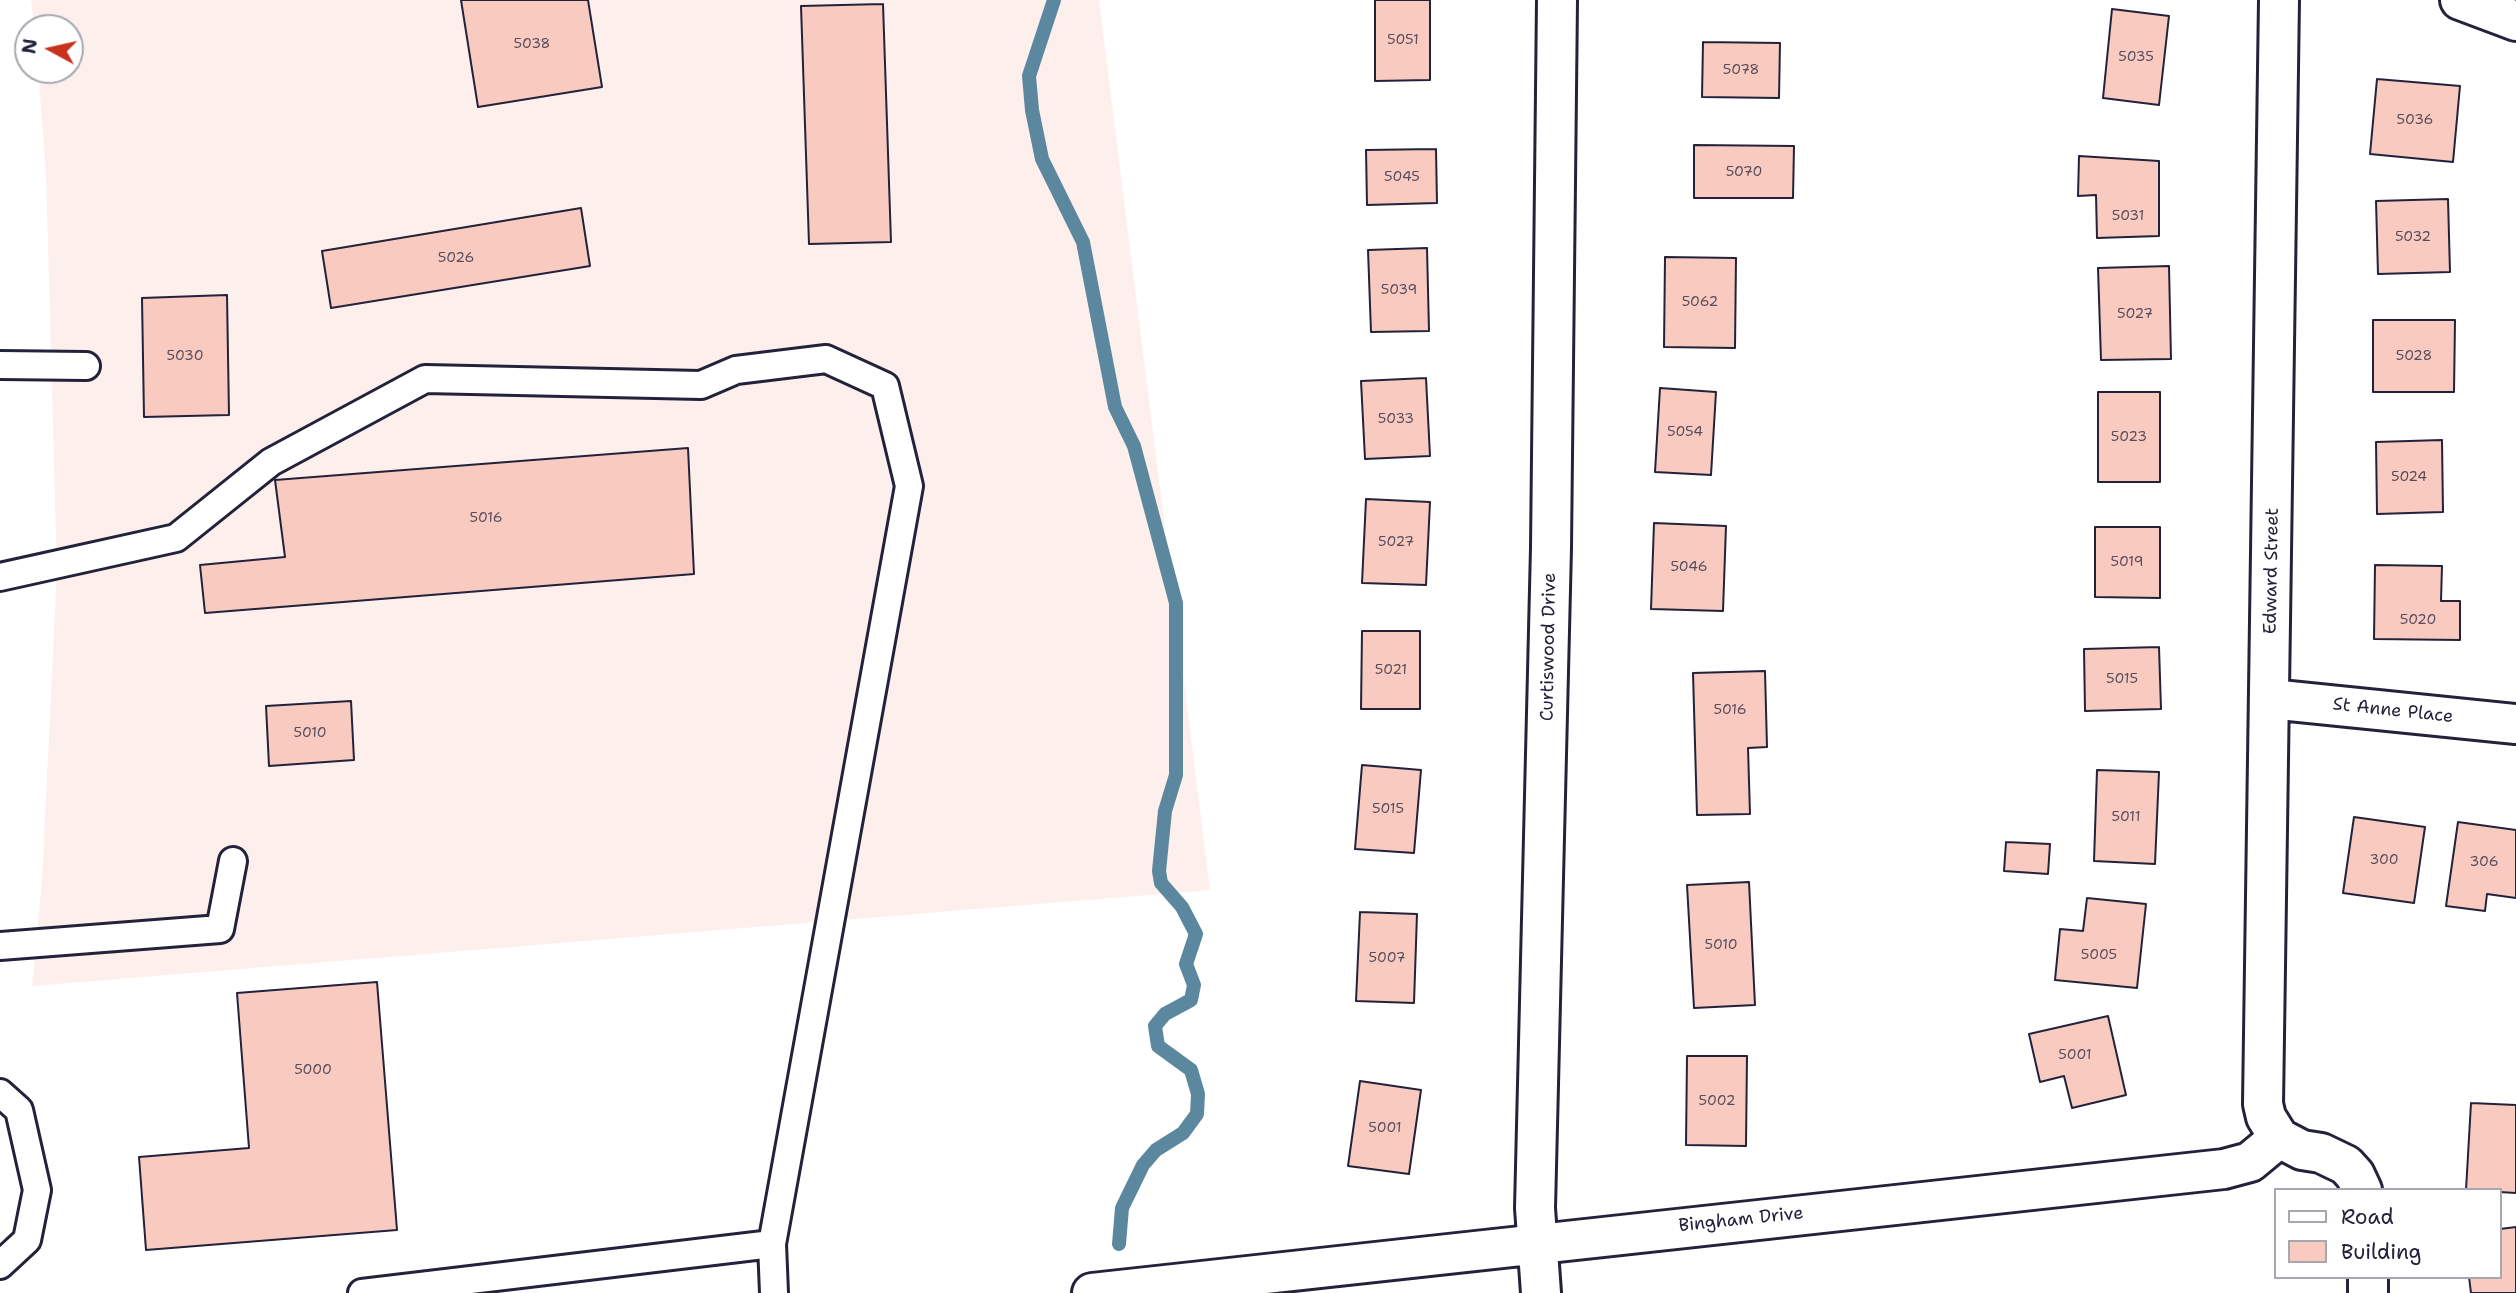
<!DOCTYPE html>
<html>
<head>
<meta charset="utf-8">
<style>
  body { margin:0 }
  #map { position:relative; width:2516px; height:1293px; overflow:hidden; background:#fff; font-family:"Shantell Sans",sans-serif }
  canvas { display:block }
  .legend { position:absolute; left:2274px; top:1188px; width:228px; height:91px; box-sizing:border-box; background:#fff; border:2px solid #a7a7b1; margin:0; padding:9px 12px; list-style:none; font-size:21px; color:#22223b }
  .legend li { display:flex; align-items:center; gap:14px; height:35px }
  .legend b { width:35px; border:2px solid #a7a7b1 }
  .north { position:absolute; left:14px; top:14px; width:70px; height:70px; box-sizing:border-box; background:#fff; border:2px solid #a7a7b1; border-radius:50%; rotate:278deg; font-size:19px; font-weight:700; line-height:28px; text-align:center; color:#22223b }
  .north::after { content:''; display:block; margin:auto; width:24px; height:32px; background:#c8321e; clip-path:polygon(50% 0,100% 100%,50% 72%,0 100%) }
</style>
</head>
<body>
<div id="map">
<canvas width="2516" height="1293"></canvas>
<ul class="legend">
<li><b style="height:9px;background:#fff"></b>Road</li>
<li><b style="height:19px;background:#f9cabf"></b>Building</li>
</ul>
<div class="north">N</div>
</div>
<script>
const c = document.querySelector('canvas').getContext('2d');
c.lineJoin = 'round';
function paint(path, color) {
  c.fillStyle = color;
  c.fill(path, 'evenodd');
}
function shape(rows) {
  const path = new Path2D();
  for (const r of rows) {
    path.moveTo(r[0], r[1]);
    for (let i = 2; i < r.length; i += 2) path.lineTo(r[i], r[i + 1]);
  }
  return path;
}
function strokePath(path, color, width, dash) {
  c.strokeStyle = color;
  c.lineWidth = width;
  c.lineCap = dash ? 'butt' : 'round';
  c.setLineDash(dash || []);
  c.stroke(path);
}
function write(font, color, halo, rows, align = 'center') {
  c.font = font + ' "Shantell Sans",sans-serif';
  c.lineWidth = 5;
  c.setLineDash([]);
  c.textBaseline = 'middle';
  c.strokeStyle = halo;
  c.fillStyle = color;
  for (const [text, x, y, turn = 0] of rows) {
    c.save();
    c.translate(x, y);
    c.rotate((+turn || 0) * Math.PI / 180);
    c.textAlign = isNaN(turn) ? turn : align;
    if (halo) c.strokeText(text, 0, 0);
    c.fillText(text, 0, 0);
    c.restore();
  }
}
paint(shape([
  [31,0,1099,0,1210,890,32,986,42,881,57,570,46,172,38,70,70,70,70,28,34,28]
]), '#fdefec');
strokePath(shape([
  [1054,0,1029,76,1032,110,1042,159,1083,242,1115,407,1134,446,1176,603,1176,775,1165,811,1159,871,1161,883,1182,907,1196,934,1186,964,1194,985,1191,1000,1165,1014,1155,1026,1158,1046,1191,1070,1198,1094,1197,1114,1183,1133,1156,1150,1143,1165,1122,1208,1119,1244]
]), '#5c889f', 14);
const building = shape([
  [461,0,588,0,602,87,478,107,461,0],
  [1375,0,1430,0,1430,80,1375,81,1375,0],
  [883,4,891,242,809,244,801,6,883,4],
  [2112,9,2169,16,2159,105,2103,98,2112,9],
  [1703,42,1780,43,1779,98,1702,97,1703,42],
  [2377,79,2460,86,2453,162,2370,154,2377,79],
  [1694,145,1794,146,1793,198,1694,198,1694,145],
  [1436,149,1437,203,1367,205,1366,150,1436,149],
  [2079,156,2159,161,2159,236,2097,238,2096,195,2078,196,2079,156],
  [2448,199,2450,272,2378,274,2376,201,2448,199],
  [581,208,590,266,331,308,322,251,581,208],
  [1427,248,1429,331,1371,332,1368,250,1427,248],
  [1665,257,1736,258,1735,348,1664,347,1665,257],
  [2169,266,2171,359,2101,360,2098,268,2169,266],
  [227,295,229,415,144,417,142,298,227,295],
  [2373,320,2455,320,2454,392,2373,392,2373,320],
  [1426,378,1430,456,1365,459,1361,381,1426,378],
  [1660,388,1716,392,1711,475,1655,472,1660,388],
  [2098,392,2160,392,2160,482,2098,482,2098,392],
  [2442,440,2443,512,2377,514,2376,442,2442,440],
  [688,448,694,574,205,613,200,565,285,557,275,480,688,448],
  [1366,499,1430,502,1426,585,1362,583,1366,499],
  [1654,523,1726,526,1723,611,1651,609,1654,523],
  [2095,527,2160,527,2160,598,2095,597,2095,527],
  [2375,565,2442,566,2441,601,2460,601,2460,640,2374,639,2375,565],
  [1362,631,1420,631,1420,709,1361,709,1362,631],
  [2159,647,2161,709,2085,711,2084,649,2159,647],
  [1765,671,1767,747,1748,748,1750,814,1697,815,1693,673,1765,671],
  [351,701,354,760,269,766,266,706,351,701],
  [1362,765,1421,770,1414,853,1355,849,1362,765],
  [2097,770,2159,772,2155,864,2094,861,2097,770],
  [2354,817,2425,827,2414,903,2343,893,2354,817],
  [2458,822,2516,830,2516,898,2487,894,2485,911,2446,906,2458,822],
  [2006,842,2050,844,2048,874,2004,871,2006,842],
  [1749,882,1755,1005,1694,1008,1687,885,1749,882],
  [2087,898,2146,904,2137,988,2055,980,2060,929,2083,931,2087,898],
  [1360,912,1417,914,1414,1003,1356,1001,1360,912],
  [377,982,397,1230,146,1250,139,1157,249,1148,237,993,377,982],
  [2108,1016,2126,1095,2072,1108,2064,1076,2040,1082,2029,1034,2108,1016],
  [1687,1056,1747,1056,1746,1146,1686,1145,1687,1056],
  [1360,1081,1421,1090,1409,1174,1348,1166,1360,1081],
  [2471,1103,2516,1105,2516,1193,2466,1190,2471,1103],
  [2516,1227,2516,1293,2471,1293,2469,1277,2500,1277,2500,1229,2516,1227]
]);
paint(building, '#f9cabf');
strokePath(building, '#22223b', 2);
const service = shape([
  [0,365,86,366],
  [0,577,176,538,271,462,425,379,701,385,736,370,826,359,885,386,909,486,772,1244],
  [0,946,220,929,233,861],
  [0,1093,19,1110,37,1190,27,1240,0,1265],
  [362,1293,772,1244,774,1293]
]);
const minor = shape([
  [2279,0,2263,1104,2266,1117,2279,1138,2302,1150,2321,1153,2346,1165,2355,1175,2362,1190],
  [2460,0,2516,21],
  [2270,699,2516,724],
  [2368,1277,2368,1293],
  [1092,1293,2224,1169,2250,1162,2279,1138],
  [1541,1293,1535,1208,1551,548,1557,0]
]);
strokePath(service, '#22223b', 32);
strokePath(minor, '#22223b', 44);
strokePath(service, '#fff', 26);
strokePath(minor, '#fff', 38);
write('14px', '#584c5c', null, [
  ["5051",1403,40],
  ["5038",532,44],
  ["5035",2136,57],
  ["5078",1741,70],
  ["5036",2415,120],
  ["5070",1744,172],
  ["5045",1402,177],
  ["5031",2128,216],
  ["5032",2413,237],
  ["5026",456,258],
  ["5039",1399,290],
  ["5062",1700,302],
  ["5027",2135,314],
  ["5030",185,356],
  ["5028",2414,356],
  ["5033",1396,419],
  ["5054",1685,432],
  ["5023",2129,437],
  ["5024",2409,477],
  ["5016",486,518],
  ["5027",1396,542],
  ["5019",2127,562],
  ["5046",1689,567],
  ["5020",2418,620],
  ["5021",1391,670],
  ["5015",2122,679],
  ["5016",1730,710],
  ["5010",310,733],
  ["5015",1388,809],
  ["5011",2126,817],
  ["300",2384,860],
  ["306",2484,862],
  ["5010",1721,945],
  ["5005",2099,955],
  ["5007",1387,958],
  ["5001",2075,1055],
  ["5000",313,1070],
  ["5002",1717,1101],
  ["5001",1385,1128]
]);
write('18px', '#22223b', '#fff', [
  ["Edward Street",2272,571,-89],
  ["Curtiswood Drive",1549,647,-89],
  ["St Anne Place",2393,711,6],
  ["Bingham Drive",1741,1220,-6]
]);
</script>
</body>
</html>
